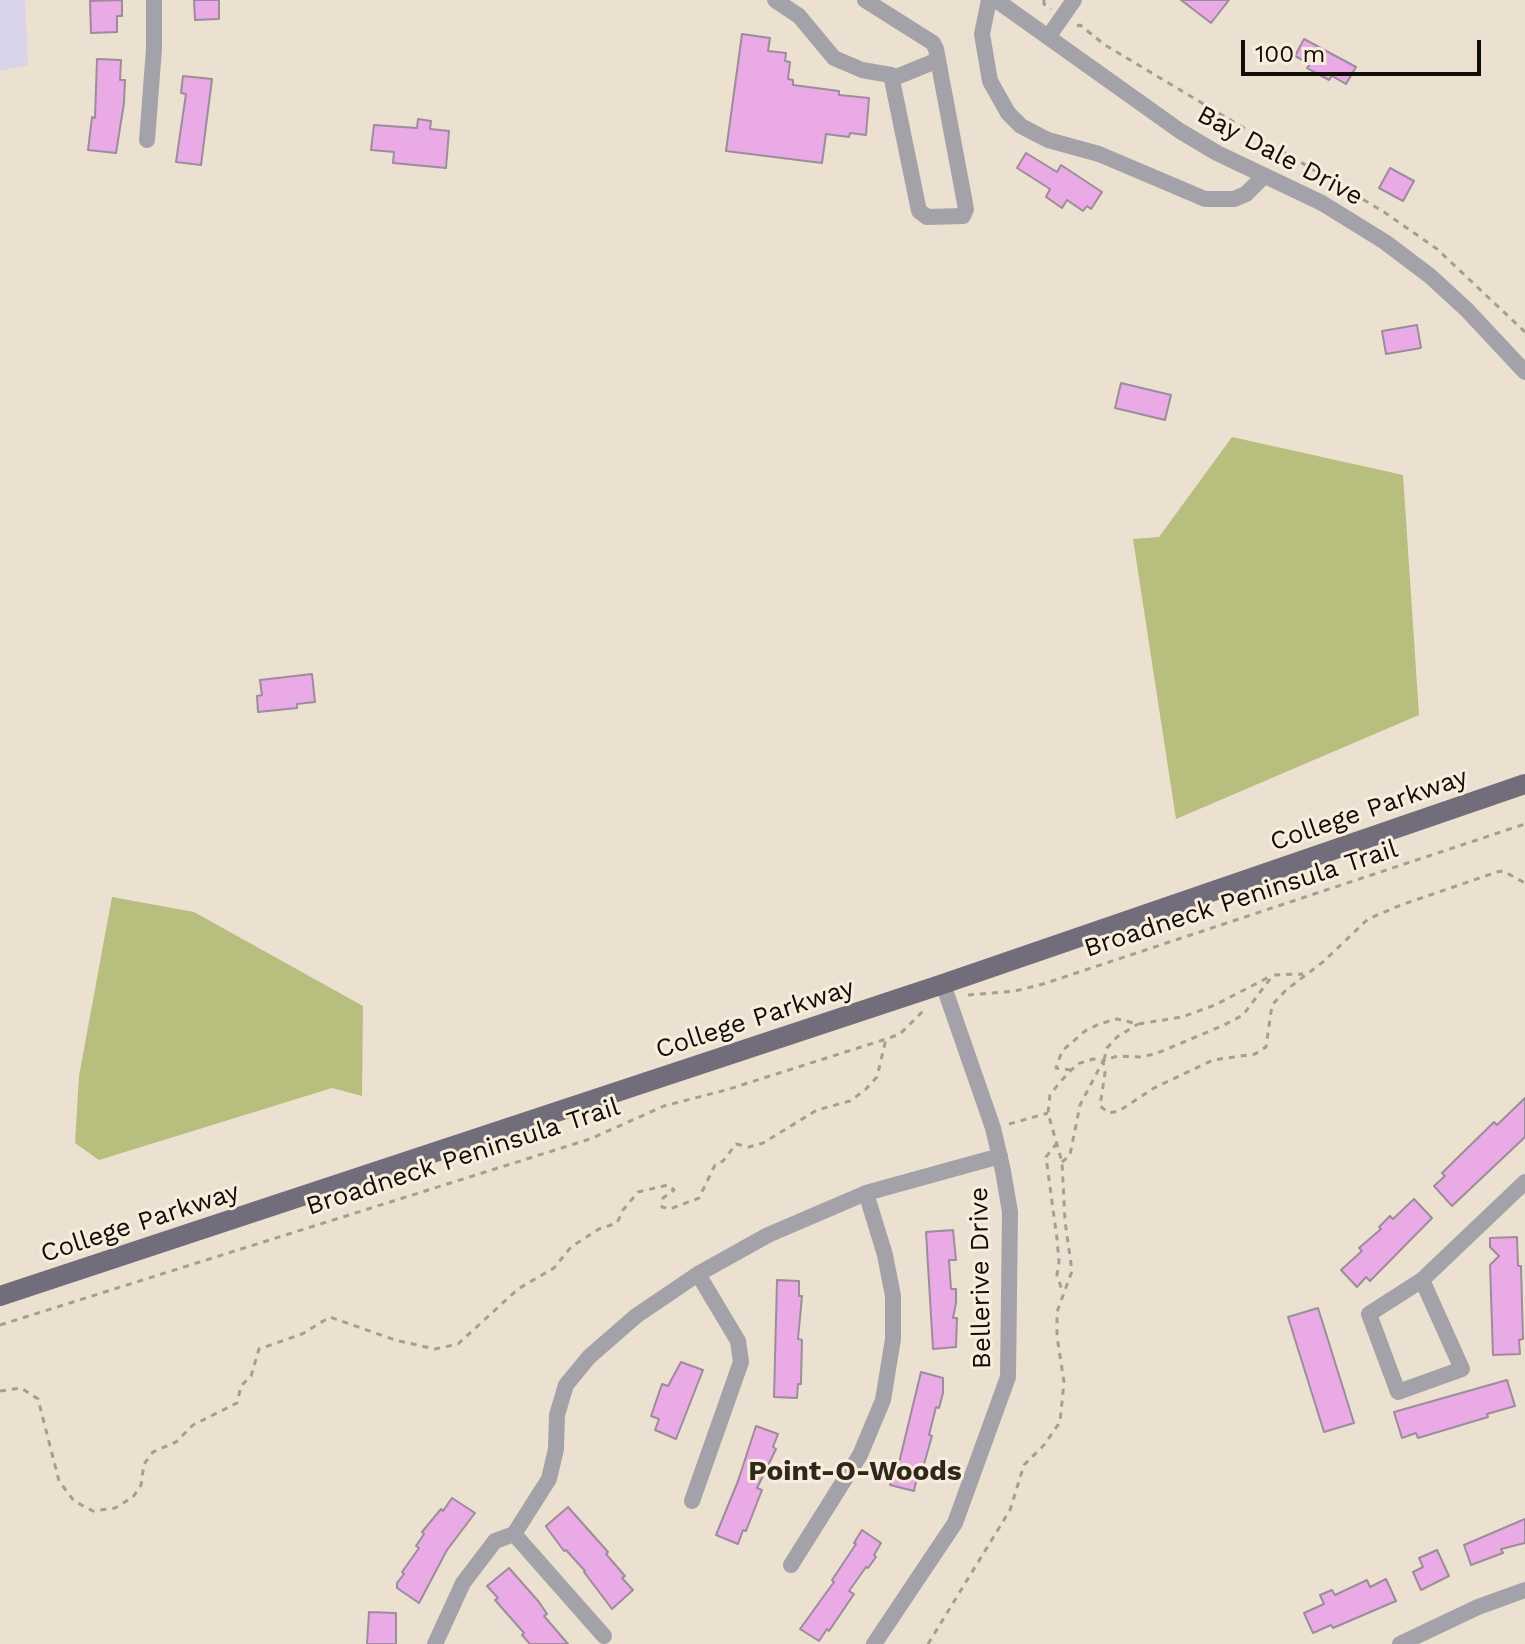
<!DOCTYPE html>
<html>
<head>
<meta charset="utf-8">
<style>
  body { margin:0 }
  #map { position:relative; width:1525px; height:1644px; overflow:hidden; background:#ece0d0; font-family:"Work Sans",sans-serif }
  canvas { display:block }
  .scale { position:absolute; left:1241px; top:40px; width:240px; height:36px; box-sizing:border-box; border:4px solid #120e09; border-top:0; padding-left:10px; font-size:24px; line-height:28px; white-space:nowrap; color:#120e09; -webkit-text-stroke:6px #f9eddd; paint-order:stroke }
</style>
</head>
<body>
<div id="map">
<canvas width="1525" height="1644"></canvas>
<div class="scale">100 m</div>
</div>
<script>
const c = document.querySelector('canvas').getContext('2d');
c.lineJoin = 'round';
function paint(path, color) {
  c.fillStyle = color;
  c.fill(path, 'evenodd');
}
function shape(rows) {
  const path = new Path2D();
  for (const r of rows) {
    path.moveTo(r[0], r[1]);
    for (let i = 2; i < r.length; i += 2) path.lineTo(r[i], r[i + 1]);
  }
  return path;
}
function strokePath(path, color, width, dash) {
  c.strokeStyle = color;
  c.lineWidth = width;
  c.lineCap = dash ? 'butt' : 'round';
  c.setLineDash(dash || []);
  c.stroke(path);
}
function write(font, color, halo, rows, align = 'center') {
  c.font = font + ' "Work Sans",sans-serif';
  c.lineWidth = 6;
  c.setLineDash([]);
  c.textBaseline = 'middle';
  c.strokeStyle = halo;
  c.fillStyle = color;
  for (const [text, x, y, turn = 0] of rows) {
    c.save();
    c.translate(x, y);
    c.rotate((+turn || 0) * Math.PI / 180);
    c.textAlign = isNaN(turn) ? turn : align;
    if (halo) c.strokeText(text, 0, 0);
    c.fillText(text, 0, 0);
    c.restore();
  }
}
paint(shape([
  [0,0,25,0,28,65,0,71]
]), '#d9d4ea');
paint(shape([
  [1232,437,1403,475,1419,715,1176,819,1133,539,1159,537],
  [112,897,194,912,363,1006,362,1096,332,1088,99,1160,75,1143,79,1076]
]), '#b8be7e');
const building = shape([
  [122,0,122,16,117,16,117,32,91,33,90,1,122,0],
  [194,0,219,0,219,19,195,20,194,0],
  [1181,0,1229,0,1211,23,1181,0],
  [742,34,770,38,768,51,786,53,785,61,790,62,788,79,793,80,793,85,839,91,839,95,869,98,866,135,850,133,849,137,826,134,822,163,726,151,742,34],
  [1304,39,1356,67,1346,84,1332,76,1329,80,1316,73,1307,68,1310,64,1295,56,1304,39],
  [97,59,121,60,120,80,125,80,124,103,116,153,88,150,92,117,95,118,97,59],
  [183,76,212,79,201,165,176,162,186,94,181,93,183,76],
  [418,119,431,121,430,129,449,131,446,168,393,163,394,152,371,150,374,125,417,128,418,119],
  [1026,153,1057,172,1061,165,1102,192,1091,209,1087,206,1083,211,1067,200,1062,208,1046,197,1050,189,1017,168,1026,153],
  [1390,168,1414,181,1403,201,1379,188,1390,168],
  [1417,325,1421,348,1386,354,1382,331,1417,325],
  [1121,383,1171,395,1165,420,1115,408,1121,383],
  [312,674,315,702,297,704,297,708,258,712,257,696,262,695,260,680,312,674],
  [1525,1098,1525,1137,1452,1206,1434,1186,1445,1176,1442,1173,1494,1122,1497,1125,1525,1098],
  [1414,1199,1432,1218,1370,1281,1366,1277,1357,1287,1341,1270,1362,1251,1359,1248,1381,1229,1379,1227,1390,1216,1393,1219,1414,1199],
  [953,1230,956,1260,949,1260,951,1289,956,1289,956,1303,953,1318,957,1318,956,1347,933,1349,926,1232,953,1230],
  [1517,1237,1518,1266,1521,1266,1523,1339,1519,1340,1520,1354,1493,1355,1490,1265,1499,1256,1490,1247,1490,1238,1517,1237],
  [777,1280,799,1281,799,1296,802,1296,798,1339,802,1340,801,1384,798,1384,797,1398,774,1397,777,1280],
  [1318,1308,1354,1423,1324,1432,1288,1317,1318,1308],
  [681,1362,703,1370,676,1439,655,1430,659,1419,651,1416,662,1384,668,1386,681,1362],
  [921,1372,943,1378,943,1393,939,1408,936,1407,929,1435,932,1436,920,1478,917,1477,914,1491,890,1485,894,1470,897,1471,921,1372],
  [1507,1380,1515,1406,1487,1414,1488,1417,1418,1438,1416,1433,1402,1438,1394,1412,1507,1380],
  [756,1426,778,1434,773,1447,776,1449,757,1488,762,1490,746,1531,743,1530,738,1544,716,1535,738,1481,756,1426],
  [452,1498,475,1513,447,1550,419,1603,397,1588,397,1583,404,1574,402,1572,419,1548,416,1546,424,1534,422,1532,441,1509,443,1511,452,1498],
  [568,1507,608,1552,606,1554,625,1576,622,1578,633,1590,612,1609,584,1572,585,1571,566,1550,564,1551,547,1528,546,1526,568,1507],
  [1525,1519,1525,1543,1501,1549,1503,1553,1471,1565,1464,1545,1525,1519],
  [862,1530,881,1543,874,1555,876,1557,868,1568,866,1567,849,1591,854,1594,829,1631,827,1629,819,1641,800,1629,834,1582,832,1580,856,1544,854,1543,862,1530],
  [1437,1550,1449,1576,1421,1590,1413,1572,1423,1567,1419,1558,1437,1550],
  [509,1568,539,1602,547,1614,544,1616,568,1644,530,1644,522,1635,524,1633,495,1600,498,1598,487,1586,509,1568],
  [1386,1579,1396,1601,1333,1628,1331,1625,1313,1633,1304,1613,1324,1604,1320,1595,1332,1590,1335,1595,1367,1580,1370,1587,1386,1579],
  [369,1612,396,1613,396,1644,367,1644,369,1612]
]);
paint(building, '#e9aae5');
strokePath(building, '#9b8d9a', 2);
strokePath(shape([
  [1044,0,1044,4,1051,9],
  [1077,26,1080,25,1105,45,1384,212,1437,249,1525,332],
  [968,995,1015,991,1043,984,1525,824],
  [1104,1060,1107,1048,1117,1037,1138,1024],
  [1071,1070,1056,1068,1062,1051,1085,1031,1099,1024,1117,1019,1138,1024,1182,1017,1215,1005,1269,977],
  [1009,1124,1048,1113],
  [1057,1143,1046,1157,1057,1239,1059,1262,1057,1275,1063,1293],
  [1062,1162,1070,1155,1080,1105,1103,1061,1117,1056,1139,1057,1155,1054,1222,1026,1243,1015,1273,975,1303,974],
  [0,1325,590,1139,664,1106,726,1090,886,1039,900,1034,924,1010],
  [0,1391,21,1388,38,1399,59,1481,74,1501,93,1511,115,1508,133,1497,141,1485,144,1464,153,1452,176,1442,193,1425,237,1403,241,1386,251,1376,259,1349,302,1334,330,1317,395,1340,435,1349,458,1344,518,1289,554,1268,571,1247,599,1229,617,1223,623,1210,638,1192,668,1185,674,1190,663,1198,662,1207,670,1209,699,1198,715,1165,723,1161,736,1144,749,1147,763,1143,817,1110,850,1101,865,1090,877,1077,886,1039],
  [928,1644,1010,1510,1024,1465,1044,1445,1060,1422,1064,1382,1057,1336,1057,1312,1072,1271,1065,1221,1062,1162,1048,1113,1050,1095,1060,1082,1077,1064,1093,1059,1103,1061,1105,1073,1100,1106,1109,1113,1119,1111,1154,1088,1213,1060,1255,1054,1266,1047,1272,1005,1286,990,1323,962,1368,919,1401,905,1497,872,1503,871,1525,883]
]), '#a79d91', 3, [6, 6]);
strokePath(shape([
  [775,0,799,16,834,58,862,70,891,75,919,211,927,217,963,216,966,209,936,49,933,43,865,0],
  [989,0,982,34,990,81,1008,113,1021,126,1048,140,1099,154,1205,199,1234,199,1246,194,1264,176],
  [996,0,1180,131,1217,153,1322,203,1385,242,1430,276,1467,310,1525,372],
  [1049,36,1074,0],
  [894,78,938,60],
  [147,140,154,49,154,0],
  [1422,1280,1462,1369,1398,1392,1369,1314,1422,1280,1525,1182],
  [692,1501,741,1362,738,1341,698,1274],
  [514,1534,604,1636],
  [791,1565,860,1455,883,1400,893,1339,893,1296,885,1255,866,1193],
  [435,1644,463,1583,495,1541,514,1534,549,1479,556,1449,557,1415,566,1385,589,1357,636,1316,698,1274,768,1235,866,1193,1000,1156],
  [874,1644,955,1523,1008,1377,1010,1212,1003,1171,993,1128,943,984],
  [1400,1644,1478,1607,1525,1590]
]), '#a4a2a9', 16);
strokePath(shape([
  [0,1296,943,984,1525,784]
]), '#716d7a', 20);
write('26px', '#120e09', '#f9eddd', [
  ["Bay Dale Drive",1280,156,28],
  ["College Parkway",1369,810,-19],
  ["Broadneck Peninsula Trail",1241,899,-18],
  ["College Parkway",755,1019,-18],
  ["Broadneck Peninsula Trail",463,1157,-18],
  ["College Parkway",140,1223,-18],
  ["Bellerive Drive",981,1278,-91]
]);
write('bold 28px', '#31281c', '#f9eddd', [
  ["Point-O-Woods",855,1472]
]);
</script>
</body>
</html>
